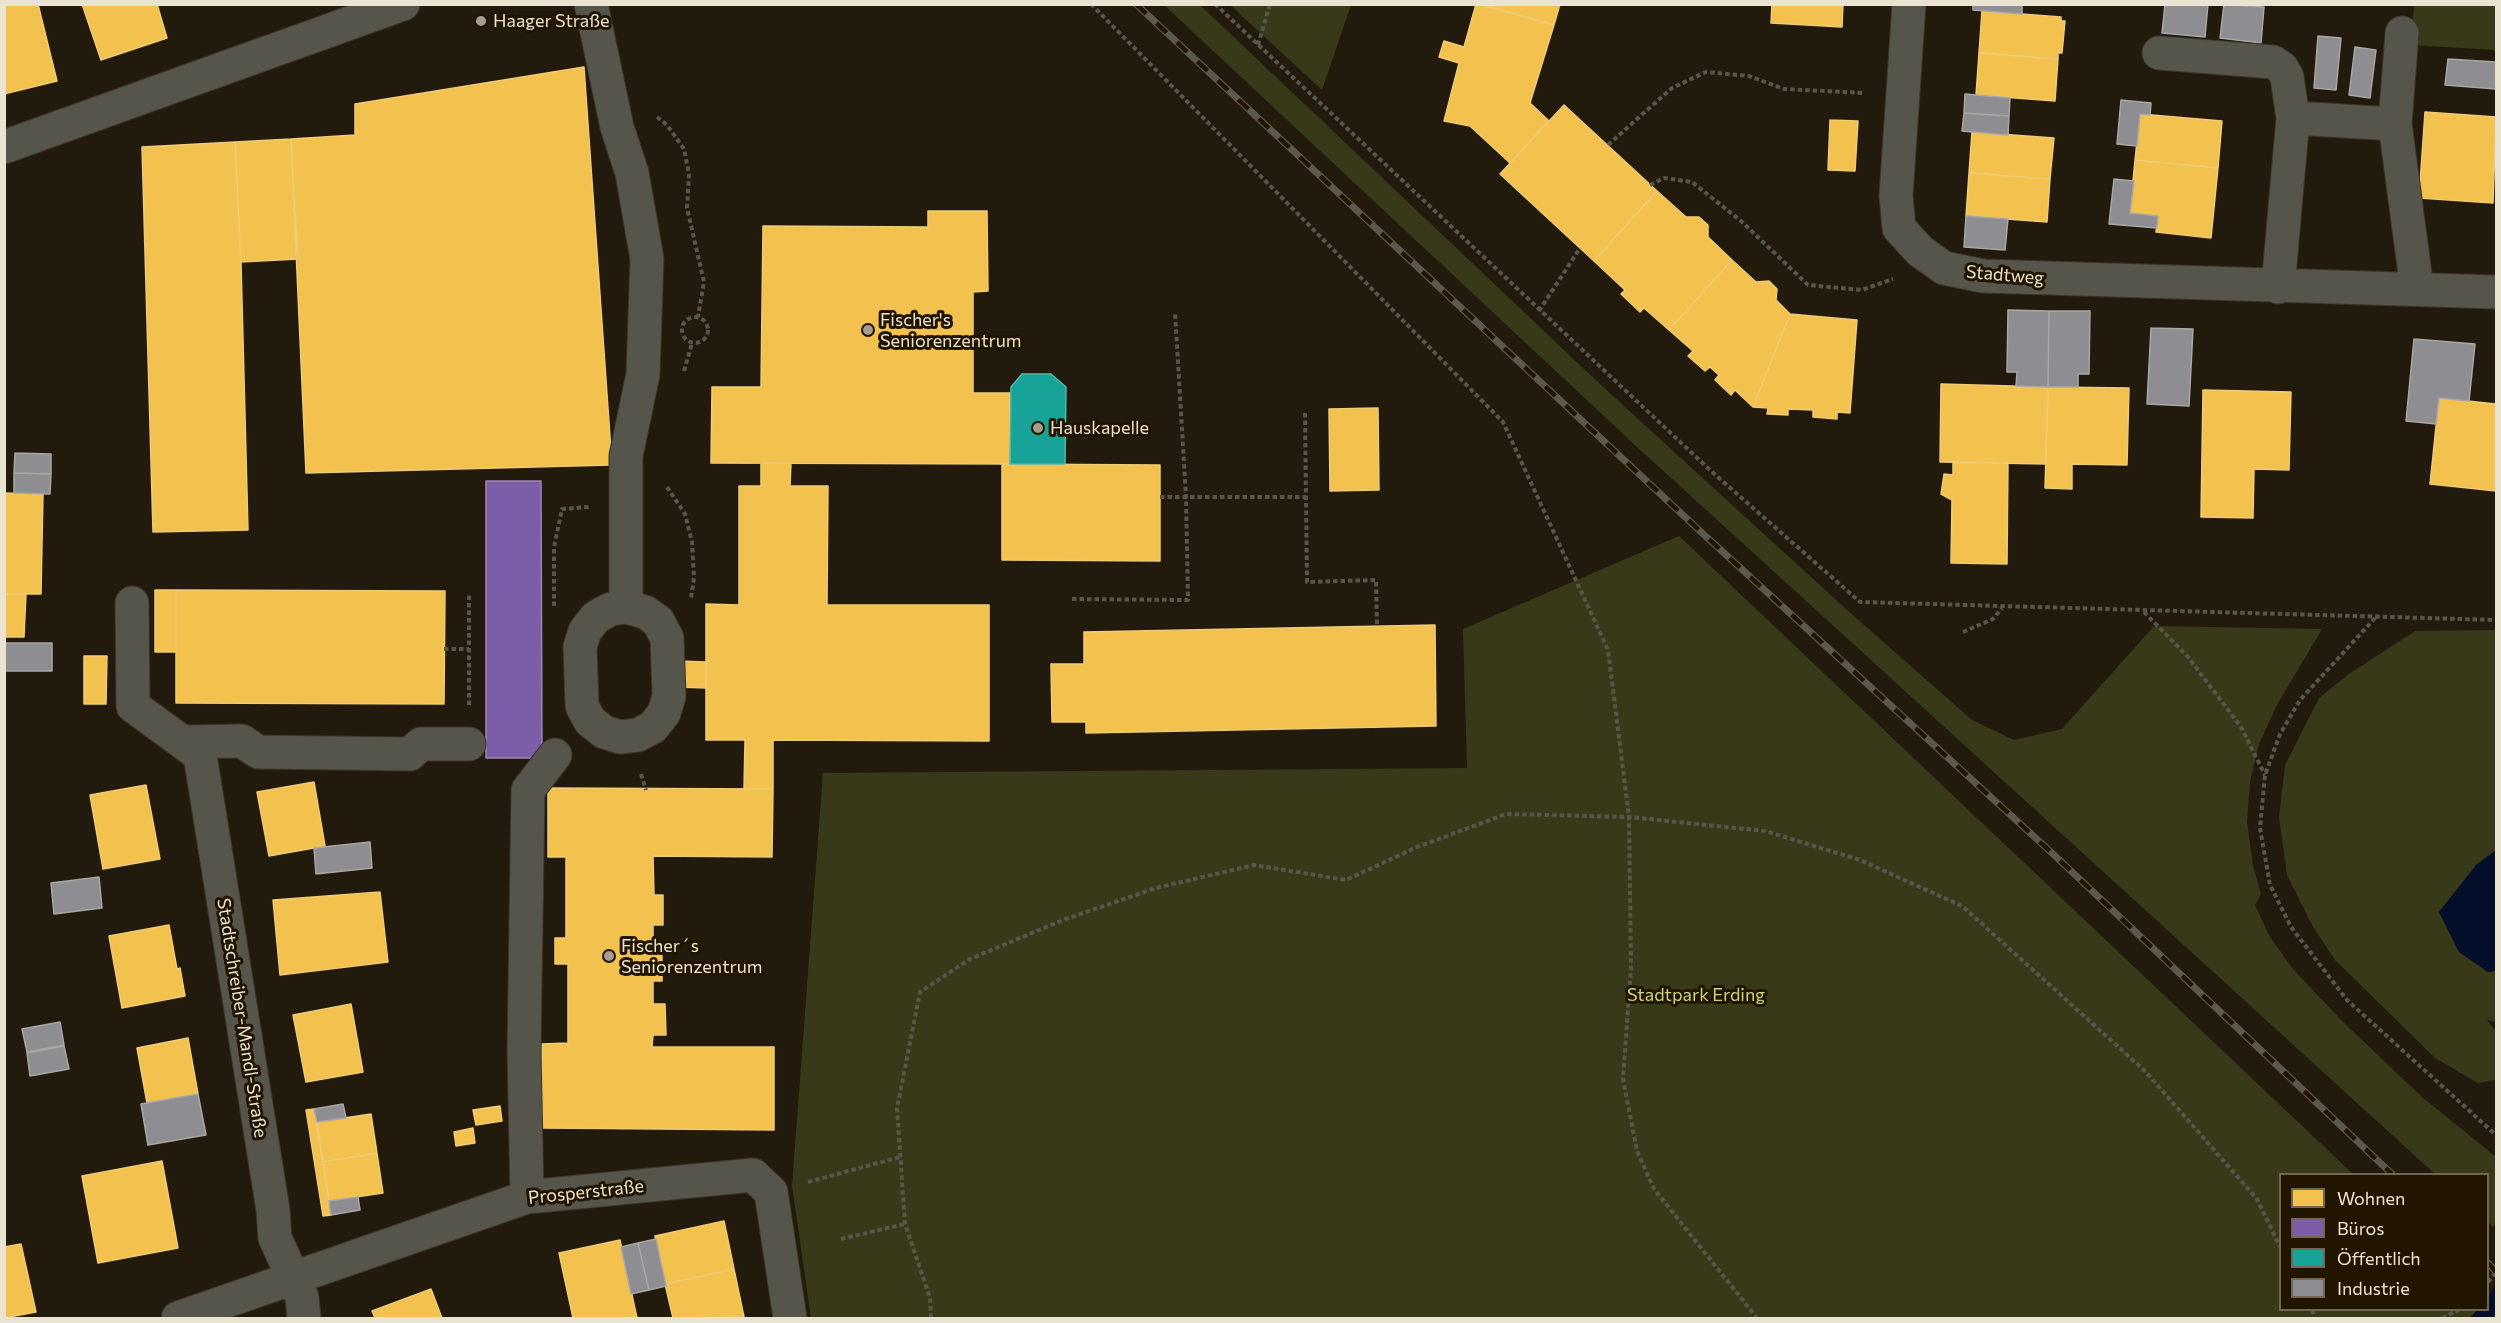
<!DOCTYPE html>
<html>
<head>
<meta charset="utf-8">
<style>
  body { margin:0 }
  #map { position:relative; width:2501px; height:1323px; overflow:hidden; background:#221a0c; font-family:Commissioner,sans-serif }
  canvas { display:block }
  .frame { position:absolute; inset:0; border:6px solid #ebe3d2; pointer-events:none }
  .legend { position:absolute; left:2279px; top:1173px; width:210px; height:138px; box-sizing:border-box; background:#221500; border:2px solid #726754; margin:0; padding:8px 10px; list-style:none; font-size:18px; color:#ebe3d2 }
  .legend li { display:flex; align-items:center; gap:12px; height:30px }
  .legend b { width:30px; border:2px solid #726754 }
</style>
</head>
<body>
<div id="map">
<canvas width="2501" height="1323"></canvas>
<div class="frame"></div>
<ul class="legend">
<li><b style="height:16px;background:#f2c14e"></b>Wohnen</li>
<li><b style="height:16px;background:#7b5ea7"></b>Büros</li>
<li><b style="height:16px;background:#17a398"></b>Öffentlich</li>
<li><b style="height:16px;background:#8d8d92"></b>Industrie</li>
</ul>
</div>
<script>
const c = document.querySelector('canvas').getContext('2d');
c.lineJoin = 'round';
function paint(path, color) {
  c.fillStyle = color;
  c.fill(path, 'evenodd');
}
function shape(rows) {
  const path = new Path2D();
  for (const r of rows) {
    if (r.length === 3) {
      path.moveTo(r[0] + r[2], r[1]);
      path.arc(r[0], r[1], r[2], 0, 2 * Math.PI);
      continue;
    }
    path.moveTo(r[0], r[1]);
    for (let i = 2; i < r.length; i += 2) path.lineTo(r[i], r[i + 1]);
  }
  return path;
}
function strokePath(path, color, width, dash) {
  c.strokeStyle = color;
  c.lineWidth = width;
  c.lineCap = dash ? 'butt' : 'round';
  c.setLineDash(dash || []);
  c.stroke(path);
}
function write(font, color, halo, rows, align = 'center') {
  c.font = font + ' Commissioner,sans-serif';
  c.lineWidth = 6;
  c.setLineDash([]);
  c.textBaseline = 'middle';
  c.strokeStyle = halo;
  c.fillStyle = color;
  for (const [text, x, y, turn = 0] of rows) {
    c.save();
    c.translate(x, y);
    c.rotate((+turn || 0) * Math.PI / 180);
    c.textAlign = isNaN(turn) ? turn : align;
    if (halo) c.strokeText(text, 0, 0);
    c.fillText(text, 0, 0);
    c.restore();
  }
}
paint(shape([
  [1164,5,1200,5,1602,386,1846,609,1972,720,2014,740,2062,729,2154,626,2322,629,2277,705,2259,744,2250,782,2247,822,2253,866,2261,894,2255,905,2270,937,2293,969,2341,1020,2422,1097,2496,1157,2496,1221,2493,1227,2488,1222,2488,1174,2435,1174,1636,446],
  [1230,5,1351,5,1322,90],
  [2414,5,2496,5,2496,50,2411,45],
  [1679,536,2353,1174,2280,1174,2280,1310,2488,1310,2496,1311,2496,1318,811,1318,792,1186,823,773,1467,768,1463,629],
  [2496,630,2496,850,2476,865,2488,972,2496,971,2496,1022,2487,1020,2496,1031,2496,1080,2478,1083,2435,1058,2335,960,2312,925,2287,875,2279,817,2285,765,2319,698,2349,674,2415,631]
]), '#383919');
paint(shape([
  [2496,850,2496,971,2488,972,2459,952,2439,912,2476,865],
  [2496,1285,2496,1318,2470,1318,2477,1310,2488,1310,2488,1296]
]), '#030e2b');
const homes = shape([
  [38,4,57,81,4,94,4,5,38,4],
  [82,4,157,4,167,38,101,60,82,4],
  [1476,4,1554,25,1530,103,1549,121,1510,163,1470,126,1444,121,1459,63,1439,57,1444,41,1464,47,1476,4],
  [1482,4,1560,4,1554,25,1482,4],
  [1772,4,1843,4,1842,27,1771,23,1772,4],
  [1982,11,2061,17,2061,21,2065,21,2062,53,2058,53,2058,59,1979,53,1982,11],
  [1979,53,2058,59,2055,101,1976,95,1979,53],
  [584,67,612,465,306,473,291,139,355,135,355,104,584,67],
  [1564,105,1657,191,1594,261,1500,174,1564,105],
  [2425,112,2496,117,2493,203,2419,198,2425,112],
  [2140,114,2222,121,2218,168,2135,160,2140,114],
  [1830,120,1858,121,1855,171,1828,170,1830,120],
  [1972,132,2054,138,2050,179,1969,173,1972,132],
  [291,139,298,259,241,262,235,142,291,139],
  [235,142,241,262,248,530,153,532,142,147,235,142],
  [2135,160,2218,168,2211,238,2156,232,2158,216,2130,213,2135,160],
  [1969,173,2050,179,2047,222,1966,216,1969,173],
  [1657,191,1686,217,1699,217,1708,225,1708,237,1732,260,1669,330,1644,308,1640,312,1621,294,1625,290,1594,261,1657,191],
  [928,211,987,211,988,291,973,292,973,393,1010,393,1010,464,711,463,712,387,761,387,763,226,928,227,928,211],
  [1732,260,1756,282,1769,281,1777,289,1776,300,1790,314,1753,407,1735,390,1731,395,1715,380,1719,375,1710,367,1705,371,1688,356,1693,351,1669,330,1732,260],
  [1790,314,1857,320,1850,413,1837,412,1837,419,1813,417,1813,410,1788,409,1788,415,1767,414,1768,408,1753,407,1790,314],
  [1941,384,2048,387,2046,464,1940,462,1941,384],
  [2048,387,2129,388,2127,465,2072,464,2072,489,2045,488,2048,387],
  [2203,390,2291,392,2289,470,2254,469,2253,518,2201,517,2203,390],
  [2439,398,2496,404,2496,491,2430,484,2439,398],
  [1378,408,1379,490,1330,491,1329,409,1378,408],
  [1953,462,2008,463,2007,564,1951,563,1952,500,1941,494,1944,474,1953,475,1953,462],
  [761,463,791,463,790,486,828,486,827,605,989,605,989,741,773,740,773,789,744,789,745,740,706,740,706,604,739,605,739,486,761,486,761,463],
  [1002,464,1160,465,1160,561,1002,560,1002,464],
  [4,493,43,494,41,594,4,594,4,493],
  [155,590,176,590,176,652,155,652,155,590],
  [176,590,445,591,444,704,176,703,176,590],
  [4,594,26,594,24,637,4,637,4,594],
  [1435,625,1436,726,1086,733,1086,722,1052,722,1051,664,1084,664,1084,632,1435,625],
  [84,656,107,656,106,704,84,704,84,656],
  [678,661,706,662,706,688,677,687,678,661],
  [314,782,325,846,269,856,257,792,314,782],
  [146,785,160,859,103,869,90,795,146,785],
  [548,788,773,789,772,857,653,856,654,895,663,895,663,925,653,925,653,948,662,948,662,981,653,981,653,1004,665,1004,666,1035,653,1035,652,1047,774,1047,774,1130,541,1128,542,1044,568,1043,568,964,555,964,555,938,566,938,566,857,548,857,548,788],
  [380,892,388,962,280,975,273,900,380,892],
  [169,925,177,969,180,968,185,996,122,1008,109,936,169,925],
  [351,1004,363,1072,306,1082,293,1015,351,1004],
  [188,1038,198,1094,147,1103,137,1048,188,1038],
  [500,1106,502,1121,476,1125,473,1110,500,1106],
  [314,1109,331,1215,323,1216,306,1110,314,1109],
  [371,1114,377,1153,323,1162,317,1122,371,1114],
  [473,1128,475,1143,456,1146,454,1132,473,1128],
  [377,1153,383,1193,329,1201,323,1162,377,1153],
  [162,1161,178,1248,98,1263,82,1176,162,1161],
  [724,1221,734,1269,665,1284,655,1236,724,1221],
  [620,1240,637,1318,573,1318,559,1253,620,1240],
  [21,1244,36,1312,4,1318,4,1247,21,1244],
  [734,1269,744,1317,673,1318,665,1284,734,1269],
  [431,1289,442,1318,375,1318,372,1311,431,1289]
]);
paint(homes, '#f2c14e');
strokePath(homes, '#f0cb76', 1.5);
const offices = shape([
  [486,481,541,481,542,758,486,758,486,481]
]);
paint(offices, '#7b5ea7');
strokePath(offices, '#9d86b4', 1.5);
const public = shape([
  [1022,374,1051,374,1066,387,1065,464,1010,464,1011,387,1022,374]
]);
paint(public, '#17a398');
strokePath(public, '#57b6a9', 1.5);
const industry = shape([
  [1973,4,2022,4,2022,14,1973,10,1973,4],
  [2165,4,2208,4,2205,37,2162,33,2165,4],
  [2224,4,2264,7,2261,43,2220,38,2224,4],
  [2318,36,2341,38,2336,90,2314,88,2318,36],
  [2355,47,2376,50,2370,98,2349,95,2355,47],
  [2448,59,2496,62,2496,89,2445,85,2448,59],
  [1965,94,2010,98,2009,116,1964,113,1965,94],
  [2121,100,2151,103,2150,115,2140,114,2137,146,2117,144,2121,100],
  [1964,113,2009,116,2008,135,1962,131,1964,113],
  [2114,179,2134,181,2130,213,2158,216,2157,228,2109,224,2114,179],
  [1966,216,2008,219,2005,250,1964,247,1966,216],
  [2008,310,2049,311,2048,387,2016,386,2017,372,2007,372,2008,310],
  [2049,311,2090,311,2089,374,2078,374,2078,387,2048,387,2049,311],
  [2151,328,2193,329,2189,406,2147,404,2151,328],
  [2414,339,2475,344,2469,401,2439,398,2436,424,2406,421,2414,339],
  [15,453,51,454,51,474,14,473,15,453],
  [14,473,51,474,50,494,14,493,14,473],
  [4,643,52,643,52,671,4,671,4,643],
  [370,842,372,868,316,874,314,848,370,842],
  [99,877,102,908,54,914,51,883,99,877],
  [60,1022,64,1045,27,1052,22,1029,60,1022],
  [64,1046,69,1069,30,1076,27,1053,64,1046],
  [198,1094,206,1135,148,1145,141,1104,198,1094],
  [343,1104,346,1118,317,1122,314,1109,343,1104],
  [358,1197,360,1210,331,1215,329,1201,358,1197],
  [656,1239,666,1286,649,1290,638,1243,656,1239],
  [638,1243,649,1290,631,1294,621,1247,638,1243]
]);
paint(industry, '#8d8d92');
strokePath(industry, '#a9a7a5', 1.5);
const minor = shape([
  [591,4,617,127,632,173,647,259,643,374,626,456,626,607],
  [1909,4,1896,196,1899,228,1920,251,1944,268,1983,276,2496,292],
  [2159,53,2273,62,2282,68,2287,77,2293,118],
  [2395,124,2402,33],
  [4,147,403,4],
  [2278,287,2293,118,2395,124,2417,289],
  [132,603,133,706,200,755,273,1210,275,1238,302,1297,304,1318],
  [626,607,645,612,658,621,667,638,669,696,664,713,653,727,638,735,620,737,604,732,590,721,582,706,580,647,585,631,596,617,611,609,626,607],
  [182,742,242,741,258,752,410,754,421,744,469,744],
  [527,1197,524,1051,528,790,555,755],
  [178,1318,527,1197,753,1175,771,1192,790,1318]
]);
strokePath(minor, '#3c3529', 35);
strokePath(shape([
  [1091,4,1503,422,1608,650,1629,817,1631,968,1623,1079,1637,1151,1654,1189,1757,1318],
  [1215,4,1711,471,1860,602,2496,620],
  [1258,45,1270,4],
  [657,117,667,125,684,149,689,174,687,208,704,282,698,317],
  [1608,145,1672,88,1706,72,1749,76,1784,89,1864,93],
  [1650,185,1664,178,1692,182,1741,221,1808,285,1862,290,1893,279],
  [1539,311,1580,248],
  [695,330,13],
  [684,371,692,343],
  [1305,413,1307,582,1376,580,1377,626],
  [667,487,685,514,692,542,694,578,691,598],
  [1160,497,1306,497],
  [1072,599,1188,600,1186,497,1175,312],
  [554,606,554,547,562,509,589,507],
  [2144,612,2188,657,2241,727,2265,775],
  [2375,618,2300,700,2280,734,2265,775,2260,828,2270,885,2291,927,2347,1000,2496,1135],
  [1963,632,1993,619,2002,608],
  [444,649,469,649],
  [469,705,469,595],
  [641,774,646,790],
  [808,1182,900,1157],
  [841,1239,905,1224],
  [2488,1282,2496,1272],
  [2312,1310,2315,1318],
  [931,1318,930,1298,905,1224,897,1108,920,992,970,959,1063,920,1156,888,1254,865,1346,880,1417,847,1506,814,1629,817,1765,831,1860,860,1962,906,2144,1070,2257,1199,2280,1247],
  [2442,1318,2459,1310]
]), '#58554a', 4, [4.5, 3]);
strokePath(minor, '#55554b', 33);
const rail = shape([
  [1136,4,1700,531,2052,853,2392,1174],
  [2488,1263,2496,1272]
]);
strokePath(rail, '#5c584d', 7);
strokePath(rail, '#221500', 4.5, [14]);
for (const [x, y, r, color] of [
  [481,21,6,"#a59d8d"],
  [868,330,6,"#a59d8d"],
  [1038,428,6,"#a59d8d"],
  [609,956,6,"#a59d8d"]
]) {
  const dot = new Path2D();
  dot.arc(x, y, r, 0, 2 * Math.PI);
  c.fillStyle = color;
  c.fill(dot);
  strokePath(dot, '#221500', 2);
}
write('18px', '#ebe3d2', '#221500', [
  ["Haager Straße",493,21],
  ["Fischer's",880,320],
  ["Seniorenzentrum",880,341],
  ["Hauskapelle",1050,428],
  ["Fischer´s",621,946],
  ["Seniorenzentrum",621,967]
], 'left');
write('18px', '#ebe3d2', '#221500', [
  ["Stadtweg",2005,275,5],
  ["Stadtschreiber-Mandl-Straße",242,1018,81],
  ["Prosperstraße",586,1192,-6]
]);
write('18px', '#cdd676', '#221500', [
  ["Stadtpark Erding",1696,995]
]);
</script>
</body>
</html>
